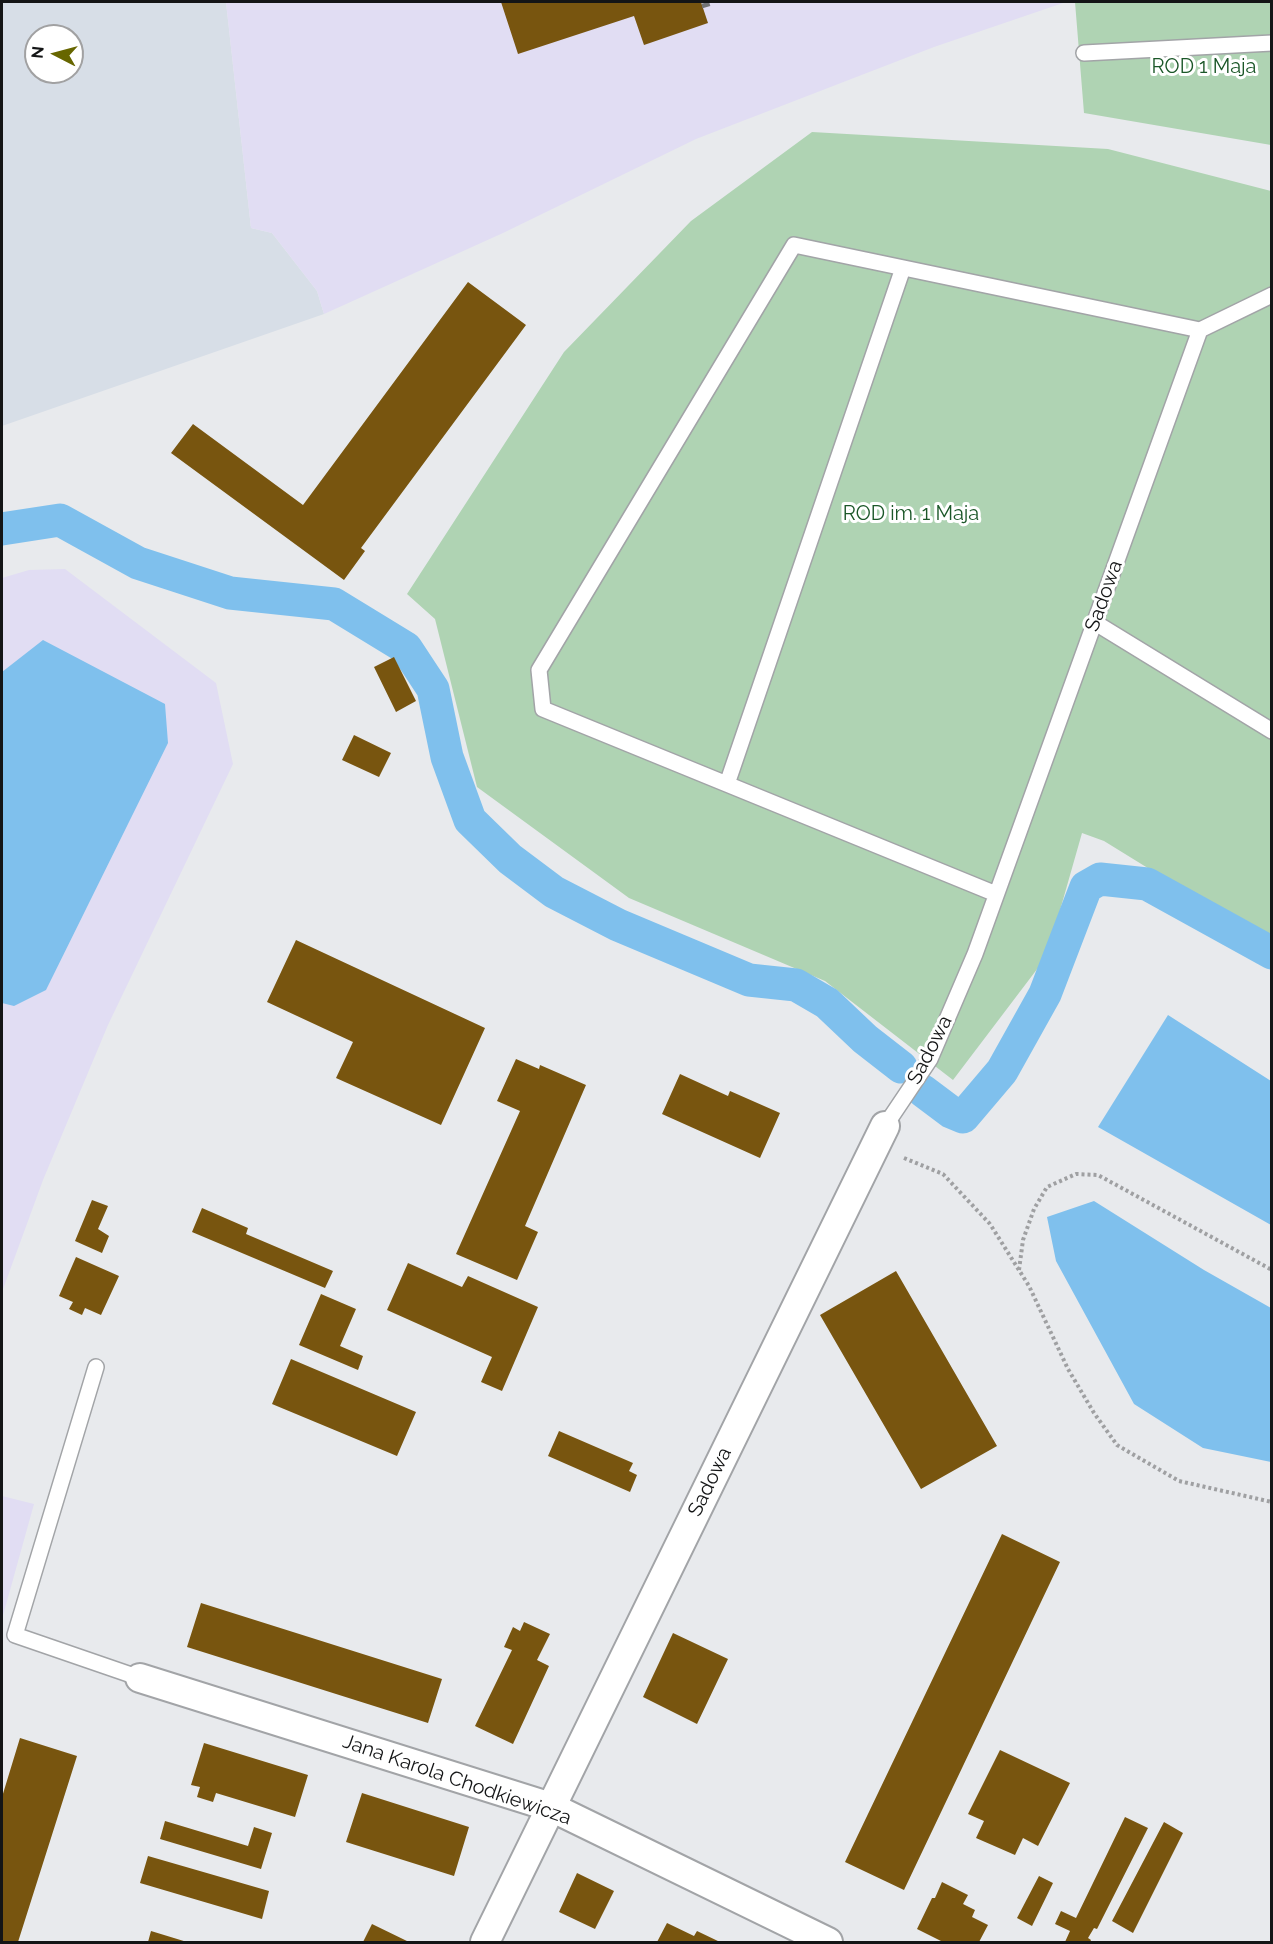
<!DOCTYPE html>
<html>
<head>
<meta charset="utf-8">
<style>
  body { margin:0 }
  #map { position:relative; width:1273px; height:1944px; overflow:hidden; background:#e8eaed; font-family:Raleway,sans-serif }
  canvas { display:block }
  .frame { position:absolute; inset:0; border:3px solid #141516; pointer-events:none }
  .north { position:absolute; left:24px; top:24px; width:60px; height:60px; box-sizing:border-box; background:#fff; border:2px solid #a1a1a2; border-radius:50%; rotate:276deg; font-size:16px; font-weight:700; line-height:24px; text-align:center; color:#141516 }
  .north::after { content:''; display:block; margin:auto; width:21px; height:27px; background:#676600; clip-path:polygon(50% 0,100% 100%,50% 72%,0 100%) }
</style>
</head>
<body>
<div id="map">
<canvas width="1273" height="1944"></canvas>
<div class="frame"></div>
<div class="north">N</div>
</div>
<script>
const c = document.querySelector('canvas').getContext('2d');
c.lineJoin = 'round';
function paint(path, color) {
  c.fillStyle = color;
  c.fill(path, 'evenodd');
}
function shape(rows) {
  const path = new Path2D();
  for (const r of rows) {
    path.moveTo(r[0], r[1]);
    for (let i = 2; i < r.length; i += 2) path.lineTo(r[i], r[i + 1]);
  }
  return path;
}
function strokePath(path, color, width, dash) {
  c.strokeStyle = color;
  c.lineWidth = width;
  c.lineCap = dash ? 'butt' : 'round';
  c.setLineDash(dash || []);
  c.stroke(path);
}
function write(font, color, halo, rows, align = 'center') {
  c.font = font + ' Raleway,sans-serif';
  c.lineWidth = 6;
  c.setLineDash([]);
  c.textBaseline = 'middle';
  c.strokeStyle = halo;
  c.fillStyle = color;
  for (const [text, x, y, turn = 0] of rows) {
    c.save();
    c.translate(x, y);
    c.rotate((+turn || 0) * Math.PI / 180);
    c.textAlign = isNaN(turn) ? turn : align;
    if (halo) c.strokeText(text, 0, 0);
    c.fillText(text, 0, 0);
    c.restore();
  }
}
paint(shape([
  [2,2,226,2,251,228,272,233,317,291,324,314,2,426],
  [36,36,72,36,72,72,36,72]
]), '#d7dee7');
paint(shape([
  [226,2,1066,2,934,47,696,139,503,233,324,314,317,291,272,233,251,228],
  [65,569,216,683,233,764,108,1025,43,1180,2,1292,2,578,29,570],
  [2,1496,34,1504,2,1619]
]), '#e1ddf3');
paint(shape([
  [1075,2,1271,2,1271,145,1084,113],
  [812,132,1108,149,1271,191,1271,944,1104,841,1082,833,1047,956,953,1080,825,981,629,898,477,787,435,619,407,594,564,352,691,221]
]), '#afd3b3');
paint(shape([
  [43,640,165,704,168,743,46,990,14,1006,2,1003,2,672],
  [1168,1015,1271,1081,1271,1225,1098,1127],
  [1094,1201,1204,1270,1271,1308,1271,1462,1203,1448,1134,1404,1056,1261,1047,1217]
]), '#7fc0ed');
strokePath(shape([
  [2,529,60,520,138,563,230,593,334,604,406,648,433,689,447,757,470,820,510,859,554,892,618,925,749,980,796,985,827,1003,865,1039,901,1067],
  [923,1091,951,1112,963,1117,1002,1071,1045,994,1086,887,1100,879,1147,884,1272,953]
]), '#7fc0ed', 33);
paint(shape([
  [501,2,701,2,708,23,644,45,634,16,518,54],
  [468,282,526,325,361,548,365,551,344,580,171,453,193,424,303,505],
  [394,657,416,701,396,712,374,667],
  [354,735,391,753,379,777,342,760],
  [296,940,485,1028,441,1125,336,1078,353,1042,267,1002],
  [516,1059,539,1069,540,1065,586,1085,525,1226,538,1232,517,1280,456,1254,520,1111,497,1101],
  [680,1074,728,1096,730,1091,780,1113,760,1158,662,1114],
  [92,1200,108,1206,98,1229,109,1236,102,1253,75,1241],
  [202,1208,248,1228,246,1234,333,1271,325,1288,192,1232],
  [76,1257,119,1276,101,1315,85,1308,82,1315,69,1309,73,1302,59,1296],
  [408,1263,462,1287,468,1276,538,1307,502,1391,481,1382,492,1357,387,1310],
  [896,1271,997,1446,921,1489,820,1315],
  [321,1294,356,1309,340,1346,363,1356,358,1370,299,1345],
  [291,1359,416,1412,397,1456,272,1404],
  [559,1431,633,1463,629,1471,637,1475,630,1492,548,1456],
  [1002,1534,1060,1562,904,1890,845,1862],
  [201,1603,442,1679,428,1723,187,1647],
  [524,1622,550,1634,537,1660,549,1666,513,1744,475,1726,512,1650,504,1647,513,1627,520,1631],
  [673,1633,728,1659,697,1724,643,1697],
  [20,1738,77,1756,18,1942,2,1942,2,1797],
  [204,1743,308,1775,295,1817,216,1793,213,1802,197,1797,200,1787,191,1785],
  [1000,1750,1070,1783,1038,1846,1023,1838,1015,1855,976,1838,984,1821,968,1814],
  [362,1793,469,1827,454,1876,346,1842],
  [1125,1817,1148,1828,1097,1929,1094,1928,1088,1938,1091,1940,1090,1942,1065,1942,1070,1931,1055,1924,1061,1911,1076,1918],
  [165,1821,248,1846,254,1827,272,1833,261,1869,160,1839],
  [1164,1822,1183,1833,1133,1933,1112,1921],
  [148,1856,269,1891,262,1919,140,1883],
  [577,1873,614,1891,595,1929,559,1912],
  [1039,1876,1053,1883,1032,1926,1017,1918],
  [942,1882,968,1895,963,1904,975,1910,972,1917,988,1925,979,1942,943,1942,917,1929,932,1898,935,1898],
  [667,1923,694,1936,697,1931,720,1942,657,1942],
  [372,1924,409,1942,363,1942],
  [151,1931,187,1942,148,1942]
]), '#78550f');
const service = shape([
  [1084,53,1272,43],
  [1094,622,1272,731],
  [727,784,903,268],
  [996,894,543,709,539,670,794,245,1200,330],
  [885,1126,930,1059,975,954,1200,330,1272,295],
  [96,1367,15,1635,140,1678]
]);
const minor = shape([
  [140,1678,551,1807,828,1942],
  [485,1942,885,1126]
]);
strokePath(service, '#a2a4a7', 18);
strokePath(minor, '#a2a4a7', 32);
strokePath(shape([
  [904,1158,943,1174,990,1224,1029,1286,1068,1369,1094,1413,1117,1445,1179,1481,1272,1502],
  [1019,1270,1023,1240,1034,1209,1047,1187,1076,1174,1098,1175,1272,1270]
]), '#9fa0a2', 4, [3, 3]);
strokePath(service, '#fff', 15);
strokePath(minor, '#fff', 28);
strokePath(shape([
  [702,6,716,2]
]), '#727375', 4.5, [8, 8]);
write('20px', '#1b5728', '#fff', [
  ["ROD 1 Maja",1204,67],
  ["ROD im. 1 Maja",911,514]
]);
write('20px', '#141516', '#fff', [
  ["Sadowa",1104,596,-70],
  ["Sadowa",930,1050,-63],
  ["Sadowa",710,1482,-64],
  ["Jana Karola Chodkiewicza",457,1780,19]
]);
</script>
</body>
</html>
